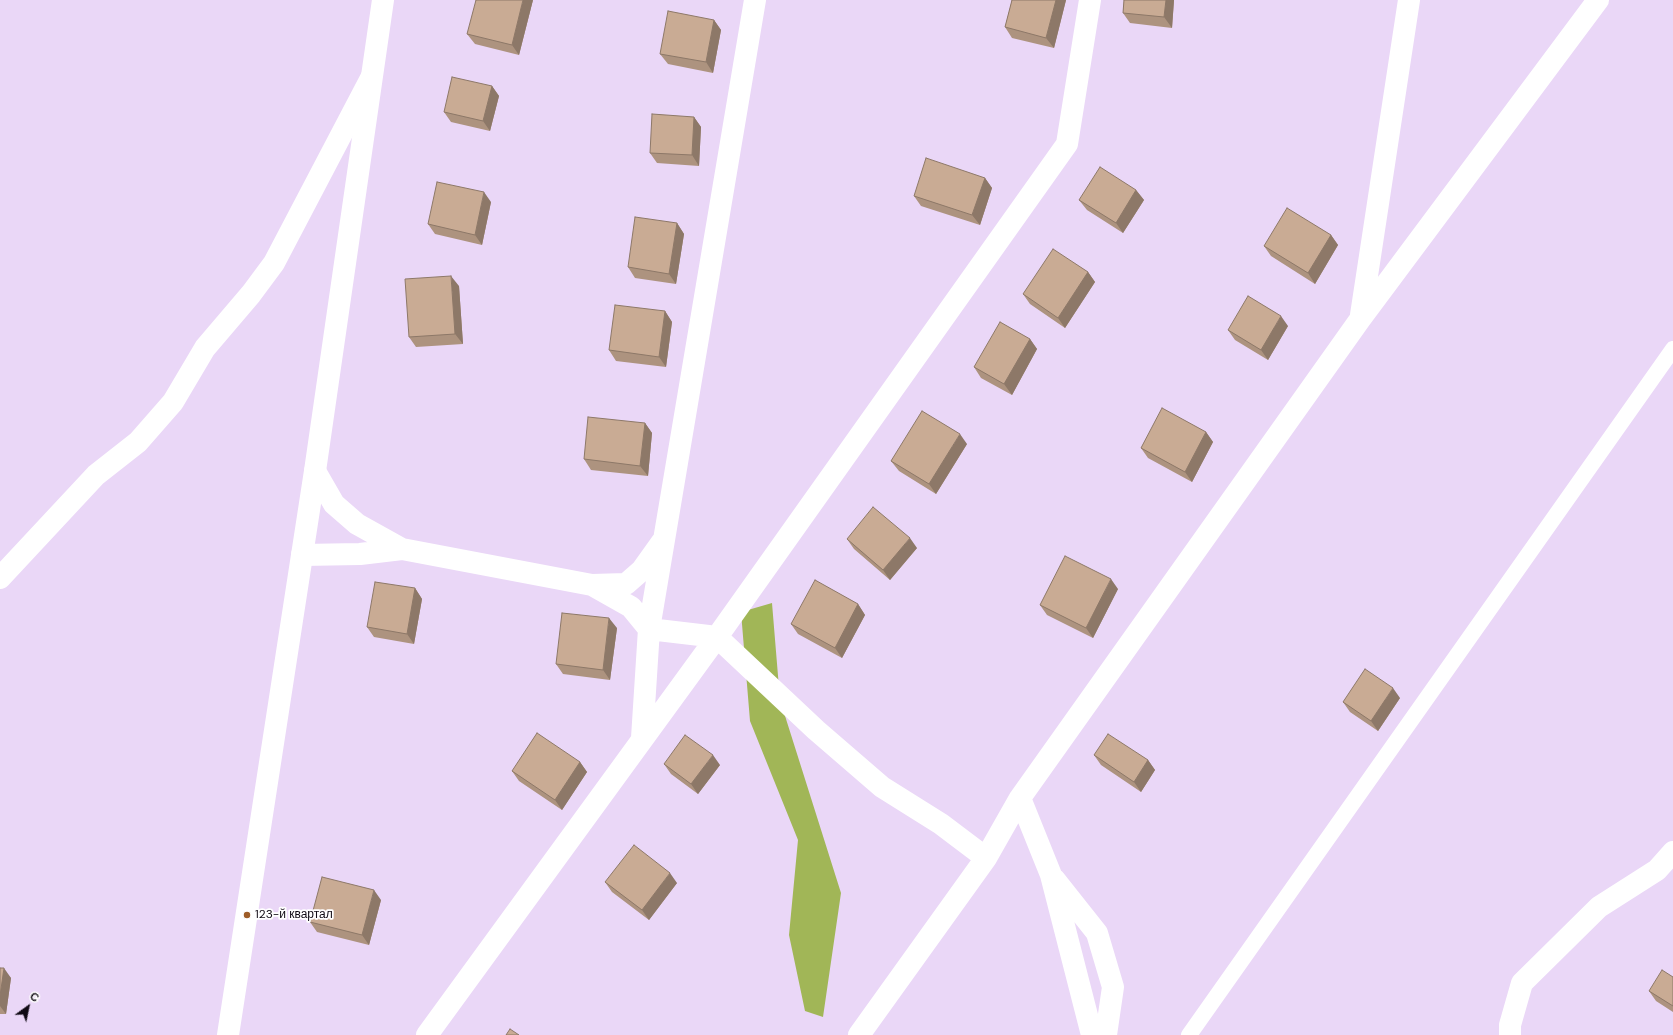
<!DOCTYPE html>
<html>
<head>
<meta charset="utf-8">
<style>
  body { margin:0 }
  #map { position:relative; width:1673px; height:1035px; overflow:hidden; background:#ead7f7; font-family:"DM Sans",sans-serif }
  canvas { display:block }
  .north { position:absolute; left:8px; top:987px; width:40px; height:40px; -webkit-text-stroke:3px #fff; paint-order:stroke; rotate:33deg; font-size:11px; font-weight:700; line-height:16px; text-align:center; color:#100a14 }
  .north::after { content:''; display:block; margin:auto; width:14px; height:18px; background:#100a14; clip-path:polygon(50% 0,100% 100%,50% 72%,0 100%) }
</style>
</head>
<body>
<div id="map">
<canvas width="1673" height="1035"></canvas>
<div class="north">С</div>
</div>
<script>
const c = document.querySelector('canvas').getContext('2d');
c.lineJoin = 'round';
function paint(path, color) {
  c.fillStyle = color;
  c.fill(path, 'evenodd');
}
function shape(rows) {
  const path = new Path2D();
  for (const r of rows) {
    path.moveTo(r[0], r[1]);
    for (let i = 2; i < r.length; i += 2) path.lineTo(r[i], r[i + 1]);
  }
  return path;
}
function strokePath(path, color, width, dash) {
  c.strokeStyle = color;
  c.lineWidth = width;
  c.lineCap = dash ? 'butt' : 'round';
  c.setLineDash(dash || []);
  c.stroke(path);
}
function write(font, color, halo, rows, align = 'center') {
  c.font = font + ' "DM Sans",sans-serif';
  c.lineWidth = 3.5;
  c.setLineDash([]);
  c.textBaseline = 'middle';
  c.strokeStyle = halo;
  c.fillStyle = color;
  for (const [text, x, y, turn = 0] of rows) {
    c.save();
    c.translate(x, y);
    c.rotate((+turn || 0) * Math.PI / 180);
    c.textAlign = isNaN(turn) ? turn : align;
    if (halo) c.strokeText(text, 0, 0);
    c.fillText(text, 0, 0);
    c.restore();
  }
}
paint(shape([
  [772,603,780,700,841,893,823,1017,805,1011,789,935,798,840,750,721,741,612]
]), '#a1b657');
strokePath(shape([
  [1189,1035,1673,349]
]), '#fff', 16);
strokePath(shape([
  [1361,315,1409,0],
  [315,471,334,504,357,524,402,549],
  [302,555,360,554,402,549,592,585,626,584,642,570,662,542],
  [0,578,96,475,138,442,173,402,205,348,251,294,274,263,371,78],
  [592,585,631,607,649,629,717,637,816,730,882,787,941,824,986,858],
  [642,738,649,629,755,0],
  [1020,798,1051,875,1092,1035],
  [1055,880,1097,933,1113,987,1106,1035],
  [427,1035,717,637,1067,144,1090,0],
  [859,1035,986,858,1020,798,1361,318,1598,0],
  [1510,1035,1510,1025,1522,983,1599,907,1657,870,1673,852]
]), '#fff', 22);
strokePath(shape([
  [228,1035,315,471,383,0]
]), '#fff', 22);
paint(shape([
  [533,0,519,55,475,44,467,34],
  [1012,0,1066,0,1054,48,1012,38,1005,27],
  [1124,0,1174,0,1172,28,1130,23,1123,13],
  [714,20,721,30,713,73,668,64,660,54],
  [492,86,499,96,490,131,451,122,444,112],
  [694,117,701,127,699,166,657,163,650,153],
  [985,178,992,188,980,225,921,206,914,196],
  [1136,190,1144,200,1123,233,1087,210,1079,200],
  [491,202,482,245,435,234,428,224],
  [677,223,684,234,676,284,635,278,628,267],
  [1331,235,1338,245,1315,284,1271,256,1264,246],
  [1088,272,1095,282,1065,328,1030,304,1023,294],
  [459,286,463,344,416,347,409,337],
  [665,311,672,322,666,367,616,361,609,350],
  [1288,326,1268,360,1235,340,1228,330],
  [1030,339,1037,349,1012,395,981,378,974,367],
  [645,423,652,433,648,476,591,470,584,459],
  [1206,432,1213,442,1192,482,1148,458,1141,448],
  [967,444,936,494,899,471,891,461],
  [847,539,917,548,890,580,854,549],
  [415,588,422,599,414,644,374,637,367,627],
  [1118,589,1093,638,1047,615,1040,605],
  [858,604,865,615,842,658,798,634,791,624],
  [617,628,610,680,563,674,556,664],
  [1400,698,1378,731,1350,712,1343,702],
  [1094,755,1148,760,1155,770,1141,792,1101,765],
  [580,762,587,772,562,810,519,781,512,771],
  [664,764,720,765,698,794,671,774],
  [605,882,677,883,649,920,612,892],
  [381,900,369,945,317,932,310,922],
  [0,968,11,978,6,1014,0,1014],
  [1673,977,1673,1012,1656,1001,1649,991]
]), '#ad937f');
paint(shape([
  [523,0,533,0,519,55,512,45],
  [1056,0,1066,0,1054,48,1046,38],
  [1166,0,1174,0,1172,28,1164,17],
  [714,20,721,30,713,73,706,62],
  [492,86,499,96,490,131,483,121],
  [694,117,701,127,699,166,692,155],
  [985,178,992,188,980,225,972,215],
  [1136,190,1144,200,1123,233,1116,223],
  [484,192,491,202,482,245,475,235],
  [677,223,684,234,676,284,669,274],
  [1331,235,1338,245,1315,284,1308,273],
  [1088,272,1095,282,1065,328,1058,318],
  [451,276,459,286,463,344,455,334],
  [665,311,672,322,666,367,659,357],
  [1281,316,1288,326,1268,360,1261,350],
  [1030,339,1037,349,1012,395,1004,384],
  [645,423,652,433,648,476,640,466],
  [1206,432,1213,442,1192,482,1185,472],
  [960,434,967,444,936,494,929,484],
  [910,538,917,548,890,580,883,570],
  [1111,579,1118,589,1093,638,1086,628],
  [415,588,422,599,414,644,407,634],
  [858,604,865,615,842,658,835,648],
  [609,618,617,628,610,680,603,670],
  [1393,688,1400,698,1378,731,1371,721],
  [713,755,720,765,698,794,691,784],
  [1148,760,1155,770,1141,792,1134,782],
  [580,762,587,772,562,810,555,800],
  [670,873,677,883,649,920,642,910],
  [374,890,381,900,369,945,362,935],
  [4,968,11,978,6,1014,0,1006,0,996]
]), '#8d7868');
const building = shape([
  [476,0,523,0,512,45,467,34,476,0],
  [1012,0,1056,0,1046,38,1005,27,1012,0],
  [1124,0,1166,0,1164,17,1123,13,1124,0],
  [668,11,714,20,706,62,660,54,668,11],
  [452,77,492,86,483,121,444,112,452,77],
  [652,114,694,117,692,155,650,153,652,114],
  [926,158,985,178,972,215,914,196,926,158],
  [1100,167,1136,190,1116,223,1079,200,1100,167],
  [437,182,484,192,475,235,428,224,437,182],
  [1287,208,1331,235,1308,273,1264,246,1287,208],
  [635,217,677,223,669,274,628,267,635,217],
  [1053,249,1088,272,1058,318,1023,294,1053,249],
  [451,276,455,334,409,337,405,279,451,276],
  [1248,296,1281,316,1261,350,1228,330,1248,296],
  [615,305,665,311,659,357,609,350,615,305],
  [1000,322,1030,339,1004,384,974,367,1000,322],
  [1162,408,1206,432,1185,472,1141,448,1162,408],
  [922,411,960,434,929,484,891,461,922,411],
  [588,417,645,423,640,466,584,459,588,417],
  [873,507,910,538,883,570,847,539,873,507],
  [1065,556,1111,579,1086,628,1040,605,1065,556],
  [815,580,858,604,835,648,791,624,815,580],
  [375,582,415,588,407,634,367,627,375,582],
  [562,613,609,618,603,670,556,664,562,613],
  [1365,669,1393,688,1371,721,1343,702,1365,669],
  [537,733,580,762,555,800,512,771,537,733],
  [1108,734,1148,760,1134,782,1094,755,1108,734],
  [685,735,713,755,691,784,664,764,685,735],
  [634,845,670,873,642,910,605,882,634,845],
  [322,877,374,890,362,935,310,922,322,877],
  [0,968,4,968,0,996,0,968],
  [1662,970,1673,977,1673,1006,1649,991,1662,970],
  [510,1029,519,1035,506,1035,510,1029]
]);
paint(building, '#c9ab94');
strokePath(building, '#8d7868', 1);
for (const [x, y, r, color] of [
  [247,915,4,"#9e5d28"]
]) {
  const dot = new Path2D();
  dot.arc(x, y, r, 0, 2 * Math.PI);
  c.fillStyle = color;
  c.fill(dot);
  strokePath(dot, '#fff', 1.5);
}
write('12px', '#100a14', '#fff', [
  ["123-й квартал",255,915]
], 'left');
</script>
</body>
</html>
